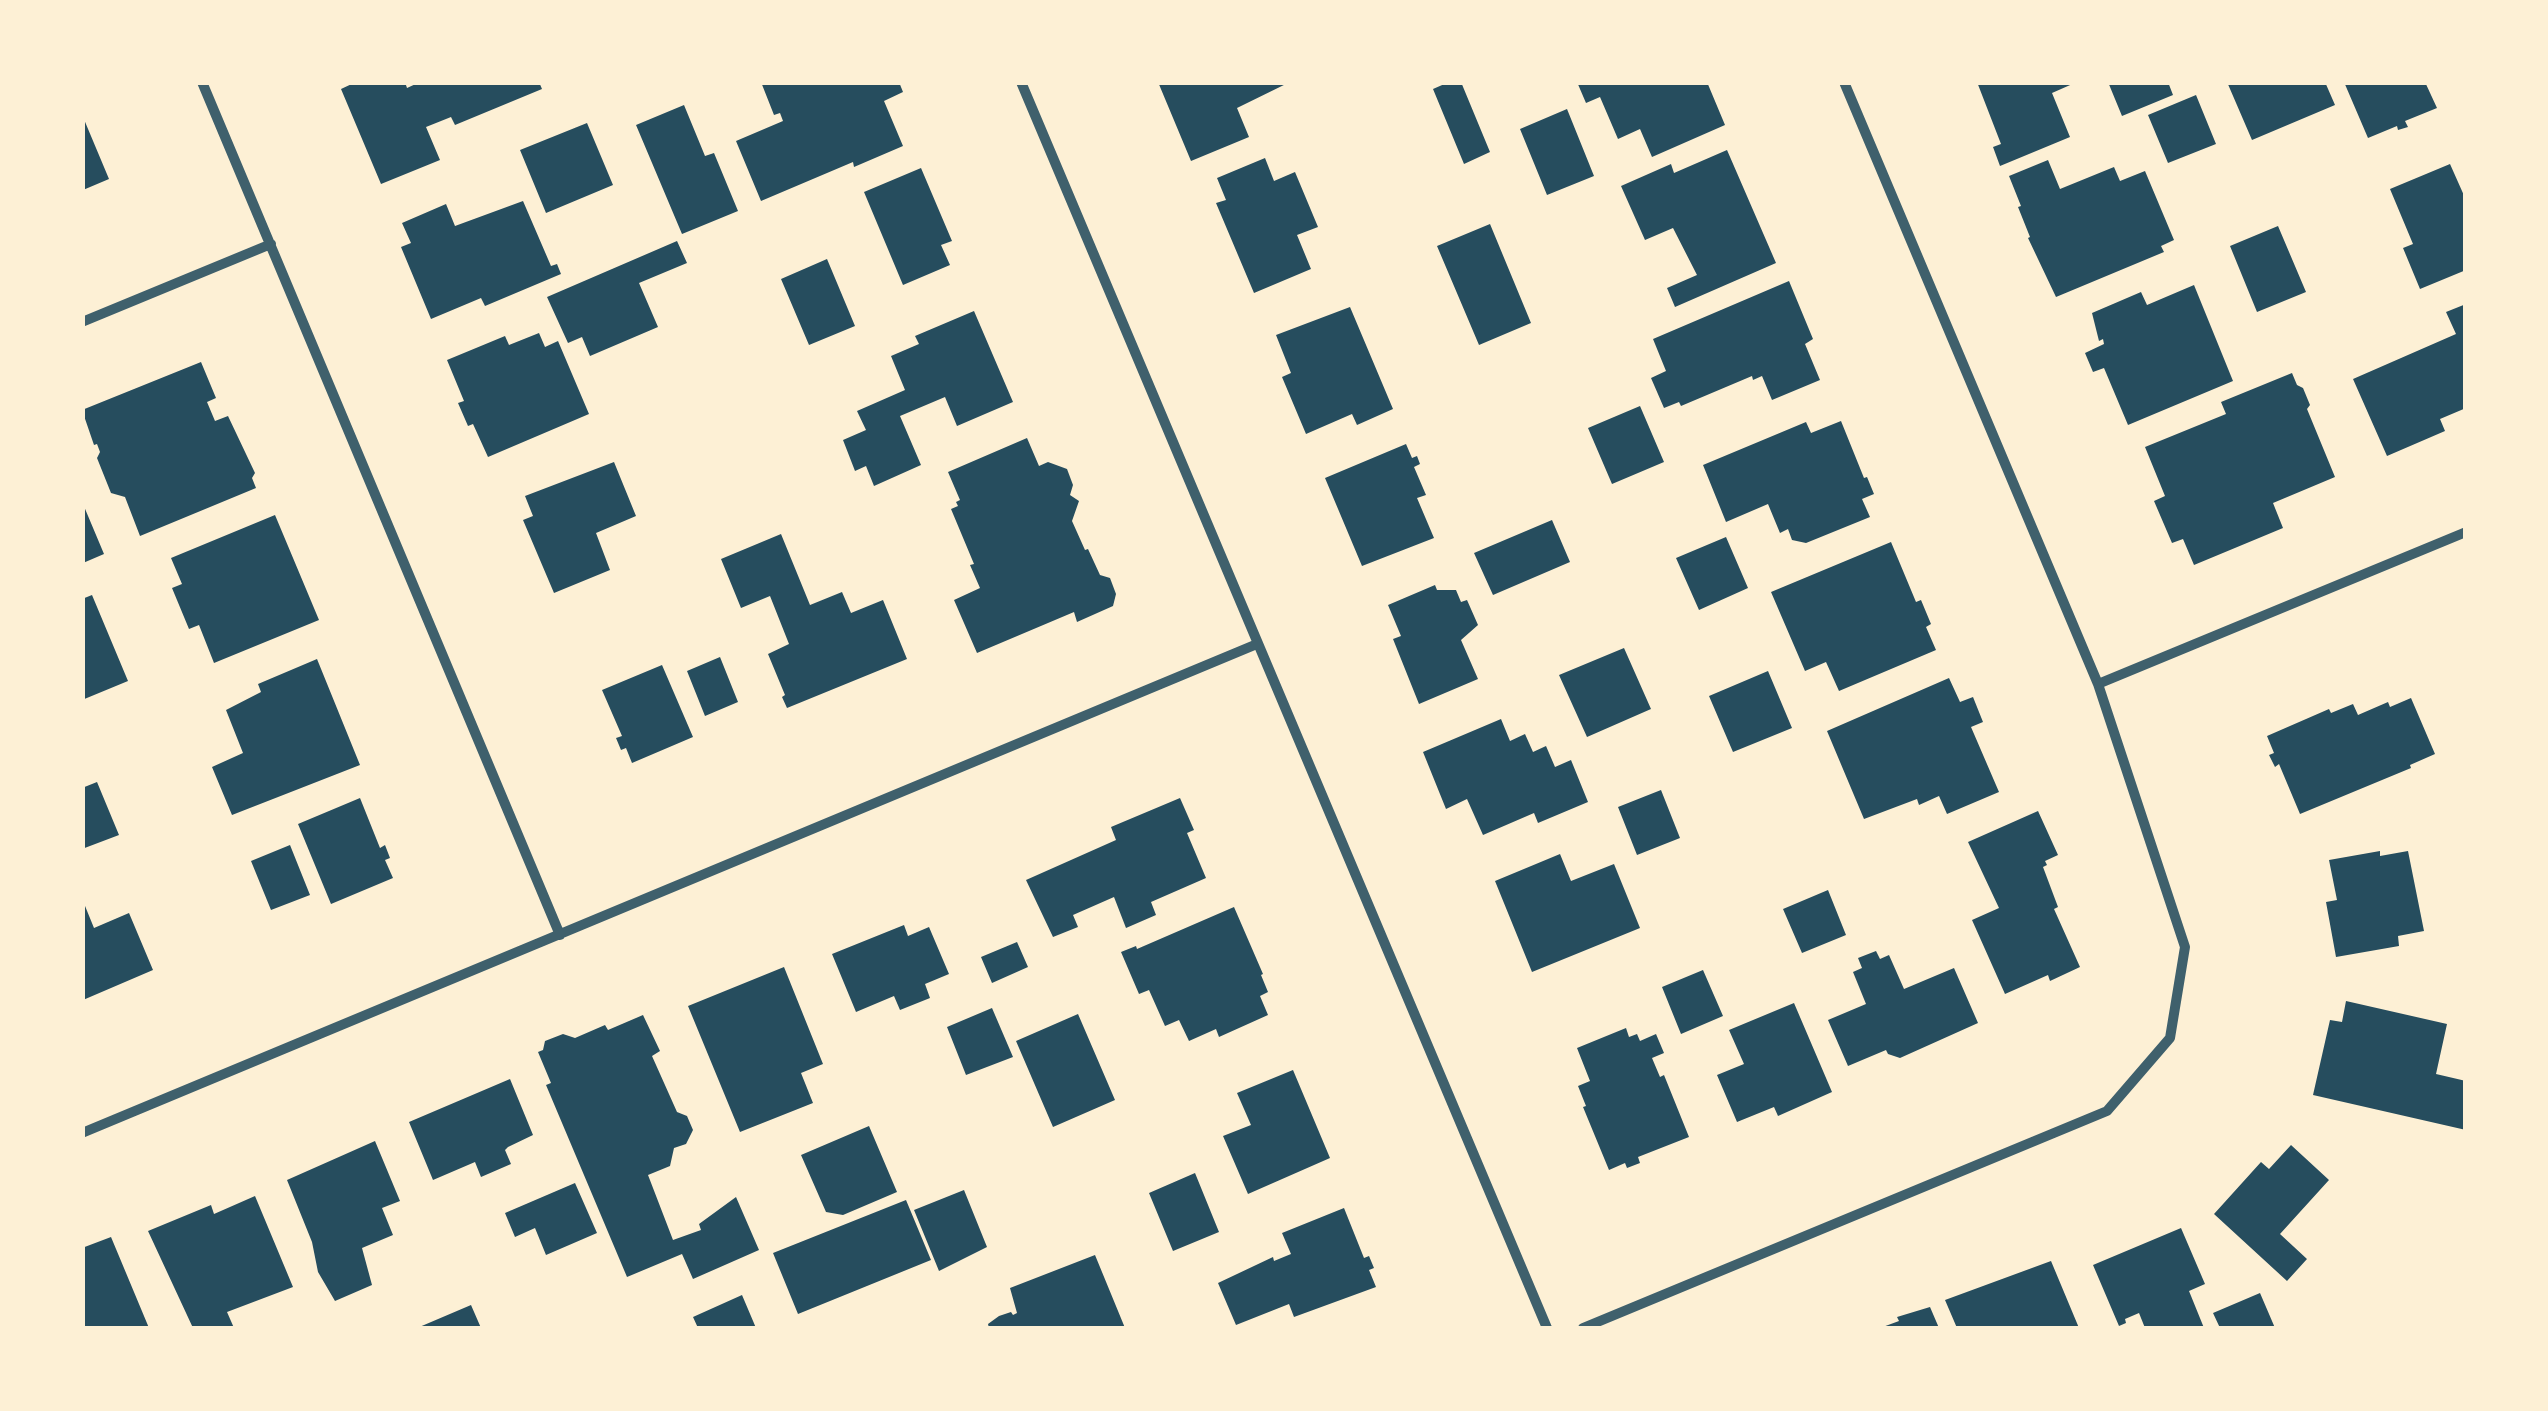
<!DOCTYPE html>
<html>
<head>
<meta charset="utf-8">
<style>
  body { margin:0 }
  #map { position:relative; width:2548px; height:1411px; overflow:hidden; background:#fdf0d5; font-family:Mulish,sans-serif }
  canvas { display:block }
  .frame { position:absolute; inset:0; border:85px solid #fdf0d5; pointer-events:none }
</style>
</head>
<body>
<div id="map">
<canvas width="2548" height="1411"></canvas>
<div class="frame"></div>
</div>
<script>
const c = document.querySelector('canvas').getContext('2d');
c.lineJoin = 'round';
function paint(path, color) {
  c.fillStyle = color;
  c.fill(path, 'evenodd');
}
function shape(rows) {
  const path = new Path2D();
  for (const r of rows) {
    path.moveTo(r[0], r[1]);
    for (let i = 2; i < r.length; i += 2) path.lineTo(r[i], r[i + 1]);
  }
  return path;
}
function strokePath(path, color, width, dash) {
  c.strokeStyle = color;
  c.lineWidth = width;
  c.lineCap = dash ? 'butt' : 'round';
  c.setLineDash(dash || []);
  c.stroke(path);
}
paint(shape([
  [356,82,405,82,407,88,420,82,539,82,542,89,455,125,451,117,426,127,440,160,381,184,341,89],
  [761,82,899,82,903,92,884,101,903,146,854,167,853,162,761,201,736,141,783,121,780,113,774,115],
  [1158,82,1290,82,1237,108,1249,137,1191,161],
  [1449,82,1461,82,1490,152,1464,164,1433,89],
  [1577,82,1707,82,1725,125,1652,157,1640,129,1618,139,1600,97,1586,103],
  [1977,82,2077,82,2052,93,2070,137,2000,166,1993,147,2001,144],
  [2108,82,2168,82,2173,95,2122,116],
  [2227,82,2325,82,2335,105,2252,140],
  [2344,82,2425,82,2437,108,2405,121,2408,127,2398,130,2397,126,2368,138],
  [2196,95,2216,144,2168,163,2148,115],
  [684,105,705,156,714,153,738,211,682,234,636,125],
  [1567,109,1594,176,1547,195,1520,129],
  [83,117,109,179,83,190],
  [587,123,613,185,546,213,520,150],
  [1727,150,1776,263,1675,307,1667,288,1697,275,1673,228,1645,240,1621,186,1671,164,1674,173],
  [1265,158,1274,181,1295,172,1318,227,1297,235,1311,269,1254,293,1216,203,1226,200,1217,178],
  [2048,160,2060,189,2114,167,2120,181,2145,171,2174,240,2161,246,2164,252,2056,297,2028,238,2030,237,2018,207,2021,206,2009,176],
  [2450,164,2466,200,2466,270,2420,289,2403,248,2413,244,2390,189],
  [921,168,952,241,941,245,950,265,903,285,864,192],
  [523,201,551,266,557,264,561,274,485,306,481,298,431,319,401,247,411,243,402,223,446,204,455,226],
  [1490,224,1531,323,1479,345,1437,246],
  [2278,226,2306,292,2257,312,2230,246],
  [677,241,687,263,639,283,658,327,590,356,582,337,568,343,547,297],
  [827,259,855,326,809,345,781,279],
  [1789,281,1813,339,1805,344,1820,380,1772,400,1762,376,1753,380,1752,376,1681,406,1679,402,1664,408,1651,378,1666,371,1653,339],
  [2194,285,2233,381,2128,425,2104,368,2093,372,2085,353,2104,344,2103,339,2099,341,2092,313,2141,292,2147,305],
  [2466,304,2466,408,2440,419,2445,431,2387,456,2353,379,2456,334,2446,312],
  [1350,307,1393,409,1357,425,1352,414,1306,434,1282,377,1291,373,1276,335],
  [974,311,1013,402,957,426,945,397,900,416,921,465,874,486,866,466,855,471,843,440,866,430,857,411,905,390,891,356,919,344,915,336],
  [539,333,545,347,558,341,589,414,488,457,473,424,468,426,458,403,464,401,447,360,505,336,509,345],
  [201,362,216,398,207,402,215,421,228,416,255,473,252,478,256,488,140,536,125,497,111,493,97,458,100,452,97,444,94,445,82,410],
  [2292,373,2297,385,2303,388,2310,405,2307,409,2335,477,2273,503,2283,528,2194,565,2183,539,2172,543,2154,501,2165,496,2145,447,2226,414,2221,402],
  [1640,406,1664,462,1612,484,1588,428],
  [1841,421,1864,478,1867,477,1874,494,1862,499,1870,517,1806,543,1792,540,1788,529,1780,533,1768,504,1726,522,1703,465,1806,422,1811,433],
  [1027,438,1039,466,1048,462,1067,469,1073,485,1070,495,1079,501,1072,521,1085,550,1088,549,1100,575,1110,578,1116,594,1113,606,1077,622,1074,612,977,653,954,600,980,588,970,565,974,564,951,509,958,506,956,502,960,500,948,472],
  [1406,444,1412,458,1417,456,1420,464,1414,467,1426,495,1417,498,1434,538,1362,566,1325,478],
  [614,462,636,516,596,533,610,570,554,593,523,520,533,516,525,496],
  [83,504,104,554,83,563],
  [275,515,319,620,214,663,199,625,189,629,172,588,182,584,171,558],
  [1552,520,1570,562,1493,595,1474,553],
  [781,534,810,605,842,592,851,613,883,600,907,659,787,708,782,697,785,695,768,654,789,644,770,596,741,608,721,559],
  [1726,537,1748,588,1699,610,1676,558],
  [1891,542,1916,602,1921,600,1931,624,1926,627,1936,650,1839,691,1826,662,1805,671,1771,592],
  [1435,585,1437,590,1456,590,1461,602,1467,600,1478,625,1461,640,1478,679,1419,704,1393,639,1401,636,1388,605],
  [92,595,128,681,82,700,82,599],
  [1624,648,1651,709,1587,737,1559,675],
  [720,657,738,702,705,716,687,671],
  [317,659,360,765,232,815,212,767,243,753,226,710,261,692,258,684],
  [662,665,693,737,632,763,626,748,621,750,616,738,622,736,602,690],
  [1768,671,1792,728,1733,752,1709,696],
  [1949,678,1960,702,1973,697,1983,722,1971,727,1999,792,1947,814,1939,796,1919,805,1917,799,1864,819,1827,731],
  [2411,698,2435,754,2410,765,2411,768,2300,814,2279,764,2275,767,2269,755,2274,753,2267,736,2329,709,2331,713,2353,704,2358,715,2388,702,2390,707],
  [1501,719,1510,741,1525,734,1533,752,1546,746,1555,767,1571,760,1588,802,1538,823,1534,813,1483,835,1467,799,1446,809,1423,752],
  [97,782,119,835,82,849,82,788],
  [1661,790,1680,838,1637,855,1618,807],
  [360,798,380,848,385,845,390,858,385,860,393,878,331,904,298,824],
  [1180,798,1194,830,1187,833,1206,878,1151,902,1156,915,1126,928,1114,897,1073,915,1078,927,1053,937,1026,880,1116,840,1111,827],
  [2038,811,2058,855,2045,861,2047,865,2043,867,2058,907,2054,909,2080,967,2050,981,2048,975,2005,994,1972,920,1999,908,1968,842],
  [290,845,310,895,271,910,251,861],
  [2380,851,2380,856,2408,851,2424,931,2398,936,2399,946,2336,957,2326,902,2337,900,2329,860],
  [1560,854,1571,881,1614,864,1640,928,1532,972,1495,881],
  [1828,890,1846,935,1802,953,1783,909],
  [83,901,94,928,129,913,153,970,83,1000],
  [1234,907,1263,974,1261,975,1268,992,1260,996,1268,1015,1219,1037,1216,1029,1189,1041,1179,1020,1165,1026,1149,990,1139,994,1121,952,1136,946,1137,949],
  [904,925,908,936,929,927,949,974,925,984,930,998,900,1010,894,996,856,1012,832,954],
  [1017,942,1028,967,992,983,981,957],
  [1876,951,1880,959,1889,955,1904,989,1954,968,1978,1023,1900,1058,1888,1054,1886,1050,1848,1066,1828,1020,1866,1004,1853,972,1862,968,1858,958],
  [784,967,823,1064,801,1073,813,1103,740,1132,688,1006],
  [1703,970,1723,1016,1681,1034,1662,987],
  [2346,1001,2447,1024,2436,1074,2466,1081,2466,1130,2313,1095,2330,1020,2342,1022],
  [1794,1003,1832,1092,1778,1116,1774,1107,1737,1122,1717,1075,1744,1064,1729,1030],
  [992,1008,1013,1057,966,1075,947,1027],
  [1078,1014,1115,1100,1053,1127,1016,1041],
  [643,1015,660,1051,652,1056,677,1112,687,1116,693,1130,686,1144,674,1148,670,1166,648,1175,673,1240,701,1230,699,1224,736,1197,759,1250,693,1279,682,1254,627,1277,546,1085,551,1083,538,1052,543,1050,545,1041,563,1034,575,1038,605,1025,608,1030],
  [1626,1028,1629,1037,1637,1034,1640,1041,1656,1034,1664,1053,1652,1058,1660,1077,1664,1075,1689,1137,1638,1157,1640,1163,1627,1168,1625,1163,1609,1170,1583,1107,1586,1106,1578,1086,1590,1081,1577,1048],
  [1293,1070,1330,1158,1248,1194,1223,1136,1251,1125,1237,1093],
  [510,1079,533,1135,508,1147,505,1150,511,1164,481,1177,475,1162,433,1180,409,1122],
  [869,1126,897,1192,843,1215,826,1212,801,1155],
  [375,1141,400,1201,382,1208,393,1235,362,1248,372,1285,335,1301,318,1272,312,1242,287,1180],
  [2291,1145,2329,1180,2280,1234,2307,1259,2287,1281,2214,1214,2261,1162,2269,1169],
  [1195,1173,1219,1232,1173,1251,1149,1193],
  [575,1183,597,1233,546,1255,535,1228,515,1237,505,1213],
  [964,1190,987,1247,939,1271,914,1210],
  [255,1196,293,1287,227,1312,234,1328,193,1328,148,1231,211,1205,214,1214],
  [906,1200,931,1260,798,1314,773,1253],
  [1344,1208,1364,1258,1369,1256,1374,1268,1369,1270,1376,1287,1294,1317,1289,1304,1236,1325,1218,1283,1273,1257,1274,1261,1291,1254,1282,1233],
  [2181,1228,2205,1284,2189,1291,2204,1328,2145,1328,2139,1313,2125,1319,2126,1323,2119,1326,2093,1265],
  [111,1237,149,1328,82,1328,82,1248],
  [1095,1255,1125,1328,989,1328,988,1324,999,1316,1011,1312,1013,1315,1017,1313,1010,1288],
  [2051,1261,2079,1328,1957,1328,1945,1300],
  [2260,1293,2275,1328,2220,1328,2213,1313],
  [742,1295,756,1328,698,1328,693,1317],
  [471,1305,481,1328,417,1328],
  [1930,1307,1939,1328,1880,1328,1899,1321,1897,1317]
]), '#264d5e');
strokePath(shape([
  [202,82,560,935],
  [1021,82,1547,1328],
  [82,322,271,244],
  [2098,684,2466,532],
  [82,1133,1257,644],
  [1583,1328,2107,1111,2170,1038,2185,947,2098,684,1844,82]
]), '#3f606c', 10);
</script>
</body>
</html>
